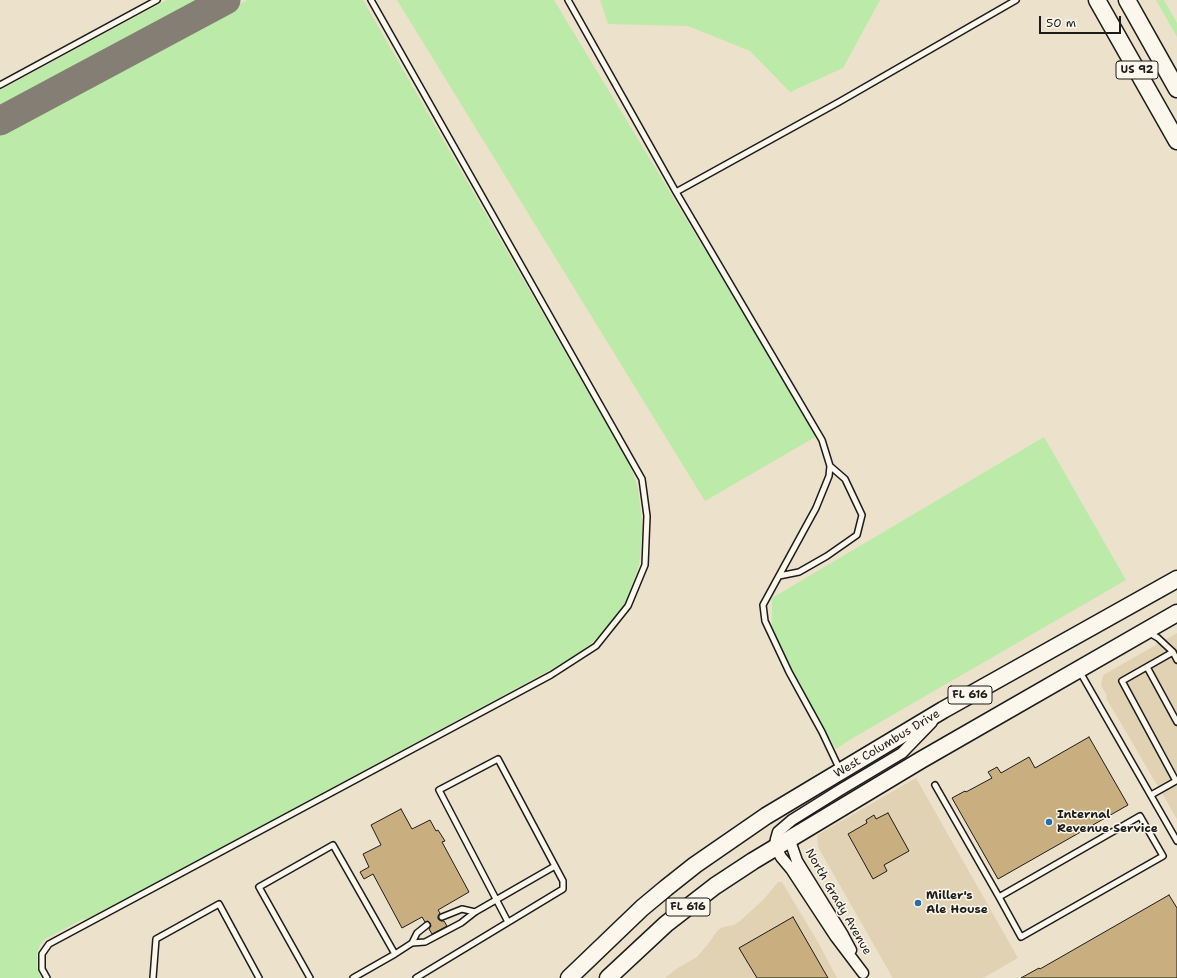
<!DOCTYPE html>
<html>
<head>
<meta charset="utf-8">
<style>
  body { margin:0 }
  #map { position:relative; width:1177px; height:978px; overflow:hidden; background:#ece1cb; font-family:"Shantell Sans",sans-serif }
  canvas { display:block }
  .scale { position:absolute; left:1039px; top:16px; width:82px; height:18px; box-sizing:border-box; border:2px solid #1c1c1c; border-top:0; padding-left:5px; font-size:12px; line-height:14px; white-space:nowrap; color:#1c1c1c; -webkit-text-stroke:3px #fbf7ec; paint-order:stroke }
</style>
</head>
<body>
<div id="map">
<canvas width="1177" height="978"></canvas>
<div class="scale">50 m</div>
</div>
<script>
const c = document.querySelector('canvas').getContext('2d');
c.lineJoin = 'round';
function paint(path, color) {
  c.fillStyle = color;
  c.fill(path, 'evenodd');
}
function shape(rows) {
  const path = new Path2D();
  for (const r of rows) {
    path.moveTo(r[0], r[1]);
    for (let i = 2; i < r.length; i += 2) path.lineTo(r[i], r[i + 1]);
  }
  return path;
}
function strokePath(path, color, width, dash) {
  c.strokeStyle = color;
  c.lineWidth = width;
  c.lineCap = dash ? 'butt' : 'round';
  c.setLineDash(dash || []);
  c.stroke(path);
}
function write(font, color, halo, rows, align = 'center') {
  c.font = font + ' "Shantell Sans",sans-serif';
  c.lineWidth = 3;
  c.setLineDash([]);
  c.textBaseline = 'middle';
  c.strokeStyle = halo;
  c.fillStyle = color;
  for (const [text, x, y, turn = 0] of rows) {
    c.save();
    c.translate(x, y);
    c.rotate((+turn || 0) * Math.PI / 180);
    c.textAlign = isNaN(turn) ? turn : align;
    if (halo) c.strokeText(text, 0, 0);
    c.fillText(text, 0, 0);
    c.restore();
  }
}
paint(shape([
  [1177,633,1177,819,1106,698,1107,695,1101,686,1103,675],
  [916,778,1018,958,983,978,892,978,890,973,818,847,817,835],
  [778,882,782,882,819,944,837,978,665,978,676,969,697,957,708,944,718,930,723,927,734,925,740,921,764,899]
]), '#e2d2b4');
paint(shape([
  [167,0,204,0,0,110,0,90],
  [247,0,363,0,629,464,634,476,638,489,642,521,642,537,639,565,630,591,625,603,608,627,598,637,585,649,565,662,142,890,87,919,83,919,45,939,40,945,37,953,37,968,41,978,0,978,0,133],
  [397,0,554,0,817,436,705,501],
  [600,0,880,0,843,68,790,92,750,51,688,26,608,24],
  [1156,0,1164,0,1177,23,1177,37],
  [1044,437,1126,580,851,739,836,749,772,634,772,598]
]), '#bceaa8');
strokePath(shape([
  [0,121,226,0]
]), '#847e74', 29);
const building = shape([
  [1089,737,1128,805,998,879,952,798,965,791,966,792,992,778,988,772,997,767,1001,773,1029,757,1035,768,1089,737],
  [401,809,412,829,430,820,436,831,438,830,445,841,442,842,469,892,438,910,440,913,438,916,438,919,441,921,444,921,447,926,432,934,429,929,431,926,430,923,428,921,425,922,422,917,402,928,373,874,364,879,360,872,369,867,363,854,381,845,371,825,401,809],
  [888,813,909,851,884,865,887,871,873,879,848,834,867,823,866,820,874,815,876,819,888,813],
  [1169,895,1177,908,1177,978,1021,978,1039,968,1040,969,1169,895],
  [793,917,828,978,757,978,739,948,793,917]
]);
paint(building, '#c9af7f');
strokePath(building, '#1c1c1c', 1);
const service = shape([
  [568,0,676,192,822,440,830,466,829,476,816,508,763,605,765,621,789,672,822,732,840,770],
  [0,85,157,0],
  [676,192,839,102,1016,0],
  [779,576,799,572,827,556,857,535,862,515,845,479,830,466],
  [1148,632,1158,638,1173,652,1122,681,1176,781,1151,795],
  [1173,652,1177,660],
  [1147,667,1177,722],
  [1080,672,1177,841],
  [935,785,999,897,1021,937,1163,856,1140,816,999,897],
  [442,917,462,909,475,912],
  [412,943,425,942,461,923,475,912,555,866],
  [395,954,412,943,417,933,427,925],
  [47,978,42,969,42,954,49,944,551,675,596,646,628,606,645,565,647,516,642,479,371,0],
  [153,978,156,939,219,904,259,978],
  [310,978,259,887,333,845,395,954,353,978],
  [416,978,563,889,563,881,498,759,439,790,508,922]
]);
const minor = shape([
  [789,838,797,861,843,935,851,950],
  [863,973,835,936,791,869,781,857,775,846,776,839,778,832,792,820,840,790,902,753,932,722]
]);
const primary = shape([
  [1097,0,1177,141],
  [1127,0,1177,89],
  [569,978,642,908,666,888,695,865,766,816,943,710,1177,579],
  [608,978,666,924,715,886,753,861,921,760,1177,613]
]);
strokePath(service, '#1c1c1c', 8);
strokePath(minor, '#1c1c1c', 13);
strokePath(primary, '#1c1c1c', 19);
strokePath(service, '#fbf7ec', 5);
strokePath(minor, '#fbf7ec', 10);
strokePath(primary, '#fbf7ec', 16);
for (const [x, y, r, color] of [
  [1049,822,4,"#1f6fb2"],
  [918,903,4,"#1f6fb2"]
]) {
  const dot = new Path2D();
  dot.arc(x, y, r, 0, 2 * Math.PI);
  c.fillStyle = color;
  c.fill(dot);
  strokePath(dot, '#fbf7ec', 1.5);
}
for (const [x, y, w] of [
  [1137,70,42],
  [970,695,44],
  [688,907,44]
]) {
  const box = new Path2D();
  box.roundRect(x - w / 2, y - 9, w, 18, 3);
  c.fillStyle = '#fbf7ec';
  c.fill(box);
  strokePath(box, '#1c1c1c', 1);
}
write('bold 11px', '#1c1c1c', null, [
  ["US 92",1137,70],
  ["FL 616",970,695],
  ["FL 616",688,907]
]);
write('12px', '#1c1c1c', '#fbf7ec', [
  ["West Columbus Drive",887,744,-31],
  ["North Grady Avenue",838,902,60]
]);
write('bold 12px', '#1c1c1c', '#fbf7ec', [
  ["Internal",1057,815],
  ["Revenue Service",1057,829],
  ["Miller's",926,896],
  ["Ale House",926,910]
], 'left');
</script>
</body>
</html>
